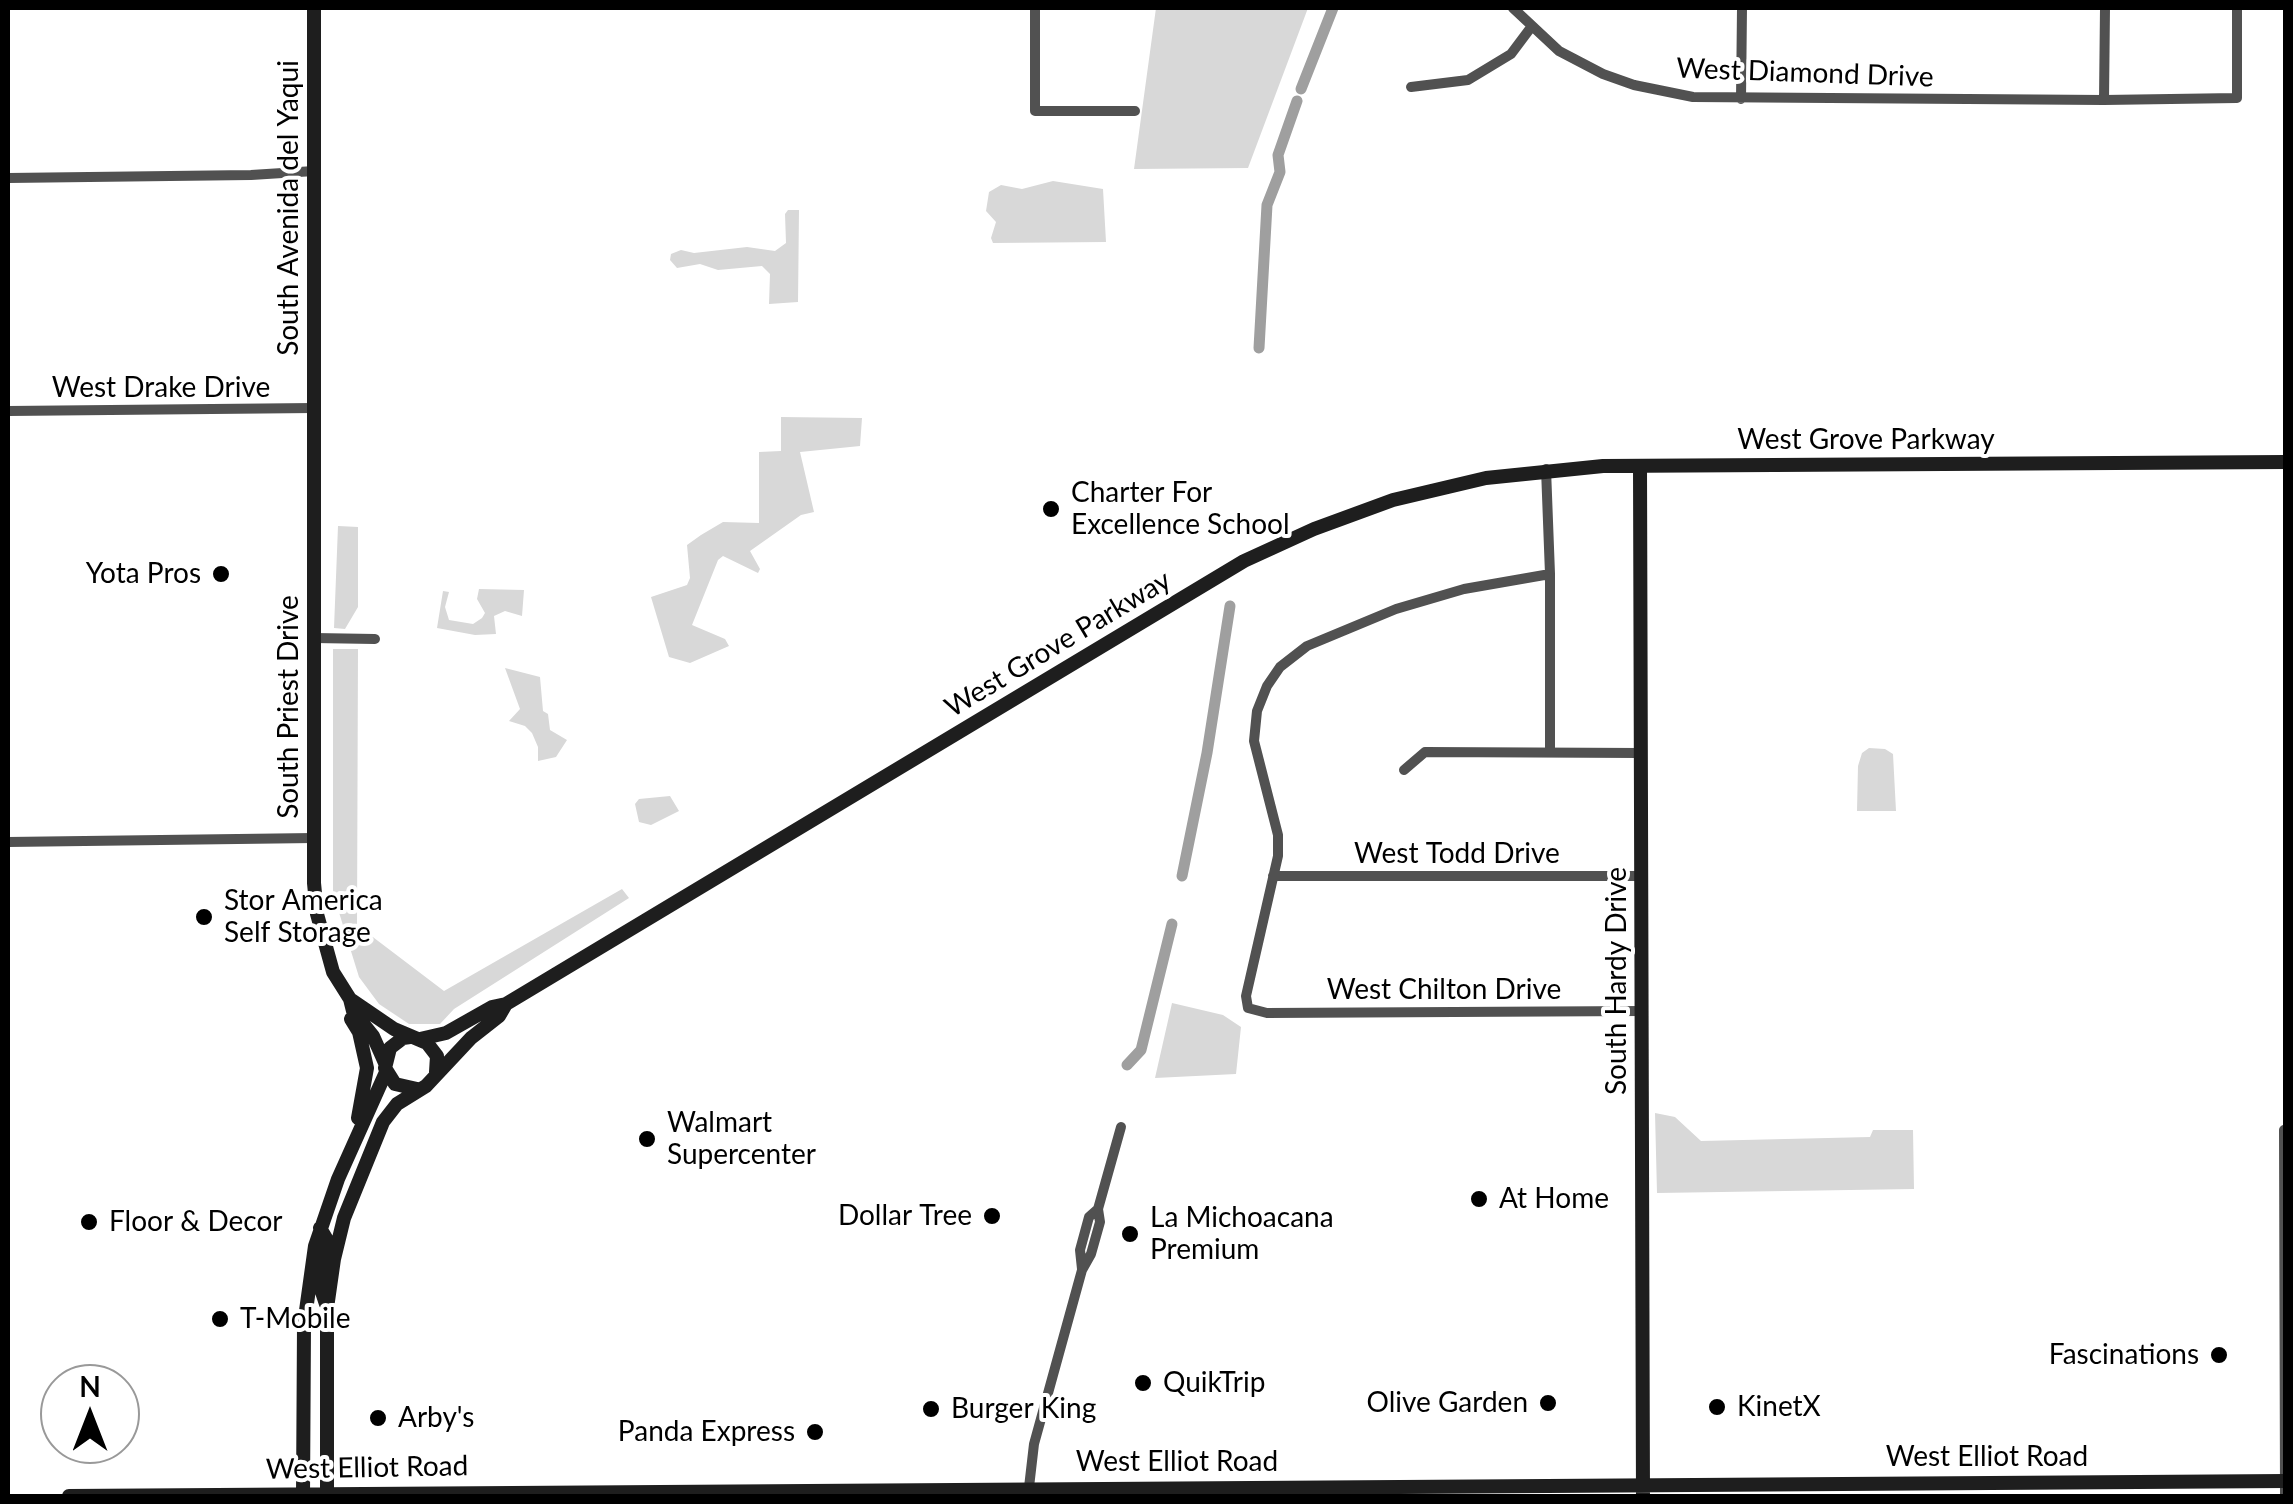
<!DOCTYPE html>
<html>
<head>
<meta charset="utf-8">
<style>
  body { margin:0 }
  #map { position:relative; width:2293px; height:1504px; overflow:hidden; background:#fff; font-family:Lato,sans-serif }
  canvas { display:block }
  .frame { position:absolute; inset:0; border:10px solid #000; pointer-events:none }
  .north { position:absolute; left:40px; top:1364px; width:100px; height:100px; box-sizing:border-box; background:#fff; border:2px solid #999; border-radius:50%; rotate:0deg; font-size:28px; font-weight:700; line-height:40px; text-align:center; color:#000 }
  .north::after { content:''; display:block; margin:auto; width:35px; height:45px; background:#000; clip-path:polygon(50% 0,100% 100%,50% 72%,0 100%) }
</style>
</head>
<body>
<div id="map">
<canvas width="2293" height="1504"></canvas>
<div class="frame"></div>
<div class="north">N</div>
</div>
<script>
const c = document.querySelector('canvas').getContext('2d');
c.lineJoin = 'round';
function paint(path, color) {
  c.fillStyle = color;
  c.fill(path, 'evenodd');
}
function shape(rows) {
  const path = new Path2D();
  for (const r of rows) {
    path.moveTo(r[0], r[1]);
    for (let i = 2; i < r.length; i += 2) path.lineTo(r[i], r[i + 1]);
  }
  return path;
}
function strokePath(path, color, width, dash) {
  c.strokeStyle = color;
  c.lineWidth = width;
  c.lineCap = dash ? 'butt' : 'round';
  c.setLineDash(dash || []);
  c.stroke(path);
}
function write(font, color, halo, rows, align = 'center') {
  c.font = font + ' Lato,sans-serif';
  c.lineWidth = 8;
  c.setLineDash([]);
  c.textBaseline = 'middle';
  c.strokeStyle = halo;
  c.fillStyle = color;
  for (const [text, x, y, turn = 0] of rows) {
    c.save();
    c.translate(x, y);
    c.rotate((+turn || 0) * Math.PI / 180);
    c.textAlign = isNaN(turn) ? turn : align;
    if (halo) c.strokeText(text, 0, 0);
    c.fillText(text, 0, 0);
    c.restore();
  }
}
paint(shape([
  [1156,8,1308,8,1248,168,1134,169],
  [1053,181,1103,189,1106,242,993,243,991,238,996,222,986,211,989,192,1001,185,1022,189],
  [788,210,799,210,798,302,769,304,770,274,762,266,718,270,700,264,677,268,670,260,671,254,681,250,694,253,747,247,775,251,786,243,785,214],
  [781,417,862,418,860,446,800,452,814,512,801,515,750,551,760,569,758,573,723,556,718,560,692,625,725,639,729,646,690,663,669,657,651,597,687,585,690,578,687,545,701,535,723,522,759,523,759,452,781,451],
  [338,526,358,527,358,607,345,629,334,628],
  [479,589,524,590,522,616,505,611,494,616,496,634,475,635,437,628,443,591,449,592,445,607,449,620,473,624,482,618,485,613,477,599],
  [333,649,358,649,357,925,444,991,622,889,629,898,454,1009,440,1024,409,1024,379,1004,359,977,333,893],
  [505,668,540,677,543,711,548,714,550,730,567,740,556,757,538,761,538,747,532,733,525,726,509,721,520,709],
  [1869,748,1885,749,1893,754,1896,811,1857,811,1858,766,1862,753],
  [670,796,679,811,651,825,639,822,635,804,639,799],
  [1172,1003,1223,1015,1241,1027,1236,1074,1155,1078],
  [1655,1113,1675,1117,1701,1141,1870,1137,1873,1130,1913,1130,1914,1189,1657,1193]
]), '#d8d8d8');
strokePath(shape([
  [1301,89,1333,8],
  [1259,348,1267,205,1280,172,1278,155,1297,101],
  [1182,876,1207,753,1230,606],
  [1127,1065,1141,1050,1172,924]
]), '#9f9f9f', 11);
strokePath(shape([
  [1035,8,1035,111,1135,111],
  [1513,8,1559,51,1603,74,1634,85,1693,97,2104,100,2237,98,2237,8],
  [1411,87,1468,80,1511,54,1532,26],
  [1741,99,1742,8],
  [2104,100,2105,8],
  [8,178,251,175,314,171],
  [8,411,314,408],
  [1546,469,1550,574,1550,752],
  [1550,574,1464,589,1396,609,1307,646,1280,667,1267,686,1257,711,1254,741,1278,835,1278,856,1246,996,1248,1008,1267,1013,1642,1011],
  [314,638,375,639],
  [1404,770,1425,752,1640,753],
  [8,842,314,838],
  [1273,876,1642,876],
  [2284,1130,2285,1496],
  [1082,1269,1080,1250,1089,1217,1098,1209],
  [1028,1496,1034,1444,1082,1270,1091,1254,1100,1222,1098,1209,1121,1127]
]), '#515151', 10);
strokePath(shape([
  [314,8,314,883,317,914,333,972,350,999,353,1011,373,1036,385,1063],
  [1640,466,1643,1496],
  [350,999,394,1029,427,1043,437,1056,436,1072],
  [351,1019,359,1032,367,1068,358,1118],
  [410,1037,403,1038,390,1048,385,1068,395,1084,417,1089],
  [420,1039,446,1033,492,1007,506,1004,1244,561,1314,529,1393,500,1486,478,1603,466,2286,462],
  [320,1228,327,1240,320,1286,326,1304],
  [69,1496,2286,1481],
  [303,1496,304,1325,315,1246,338,1179,386,1072],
  [327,1496,327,1308,334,1259,344,1218,383,1122,397,1104,426,1086,471,1038,499,1016,506,1004]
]), '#1e1e1e', 14);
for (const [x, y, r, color] of [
  [1051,509,10,"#000"],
  [221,574,10,"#000"],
  [204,917,10,"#000"],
  [647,1139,10,"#000"],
  [1479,1199,10,"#000"],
  [992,1216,10,"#000"],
  [89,1222,10,"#000"],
  [1130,1234,10,"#000"],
  [220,1319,10,"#000"],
  [2219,1355,10,"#000"],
  [1143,1383,10,"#000"],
  [1548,1403,10,"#000"],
  [1717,1407,10,"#000"],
  [931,1409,10,"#000"],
  [378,1418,10,"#000"],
  [815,1432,10,"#000"]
]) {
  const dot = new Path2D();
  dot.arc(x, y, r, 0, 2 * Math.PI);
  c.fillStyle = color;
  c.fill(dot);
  strokePath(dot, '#fff', 4);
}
write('28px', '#000', '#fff', [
  ["West Diamond Drive",1805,73,2],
  ["South Avenida del Yaqui",289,208,-90],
  ["West Drake Drive",161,388],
  ["West Grove Parkway",1866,440],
  ["West Grove Parkway",1058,644,-31],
  ["South Priest Drive",289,707,-90],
  ["West Todd Drive",1457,854],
  ["South Hardy Drive",1617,981,-90],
  ["West Chilton Drive",1444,990],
  ["West Elliot Road",1987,1457],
  ["West Elliot Road",1177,1462],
  ["West Elliot Road",367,1468,-1]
]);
write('28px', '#000', '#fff', [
  ["Charter For",1071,493],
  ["Excellence School",1071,525],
  ["Yota Pros",201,574,"right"],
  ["Stor America",224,901],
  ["Self Storage",224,933],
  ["Walmart",667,1123],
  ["Supercenter",667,1155],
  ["At Home",1499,1199],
  ["Dollar Tree",972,1216,"right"],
  ["La Michoacana",1150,1218],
  ["Premium",1150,1250],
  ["Floor & Decor",109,1222],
  ["T-Mobile",240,1319],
  ["Fascinations",2199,1355,"right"],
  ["QuikTrip",1163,1383],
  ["Olive Garden",1528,1403,"right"],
  ["KinetX",1737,1407],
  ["Burger King",951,1409],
  ["Arby's",398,1418],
  ["Panda Express",795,1432,"right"]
], 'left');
</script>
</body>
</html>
